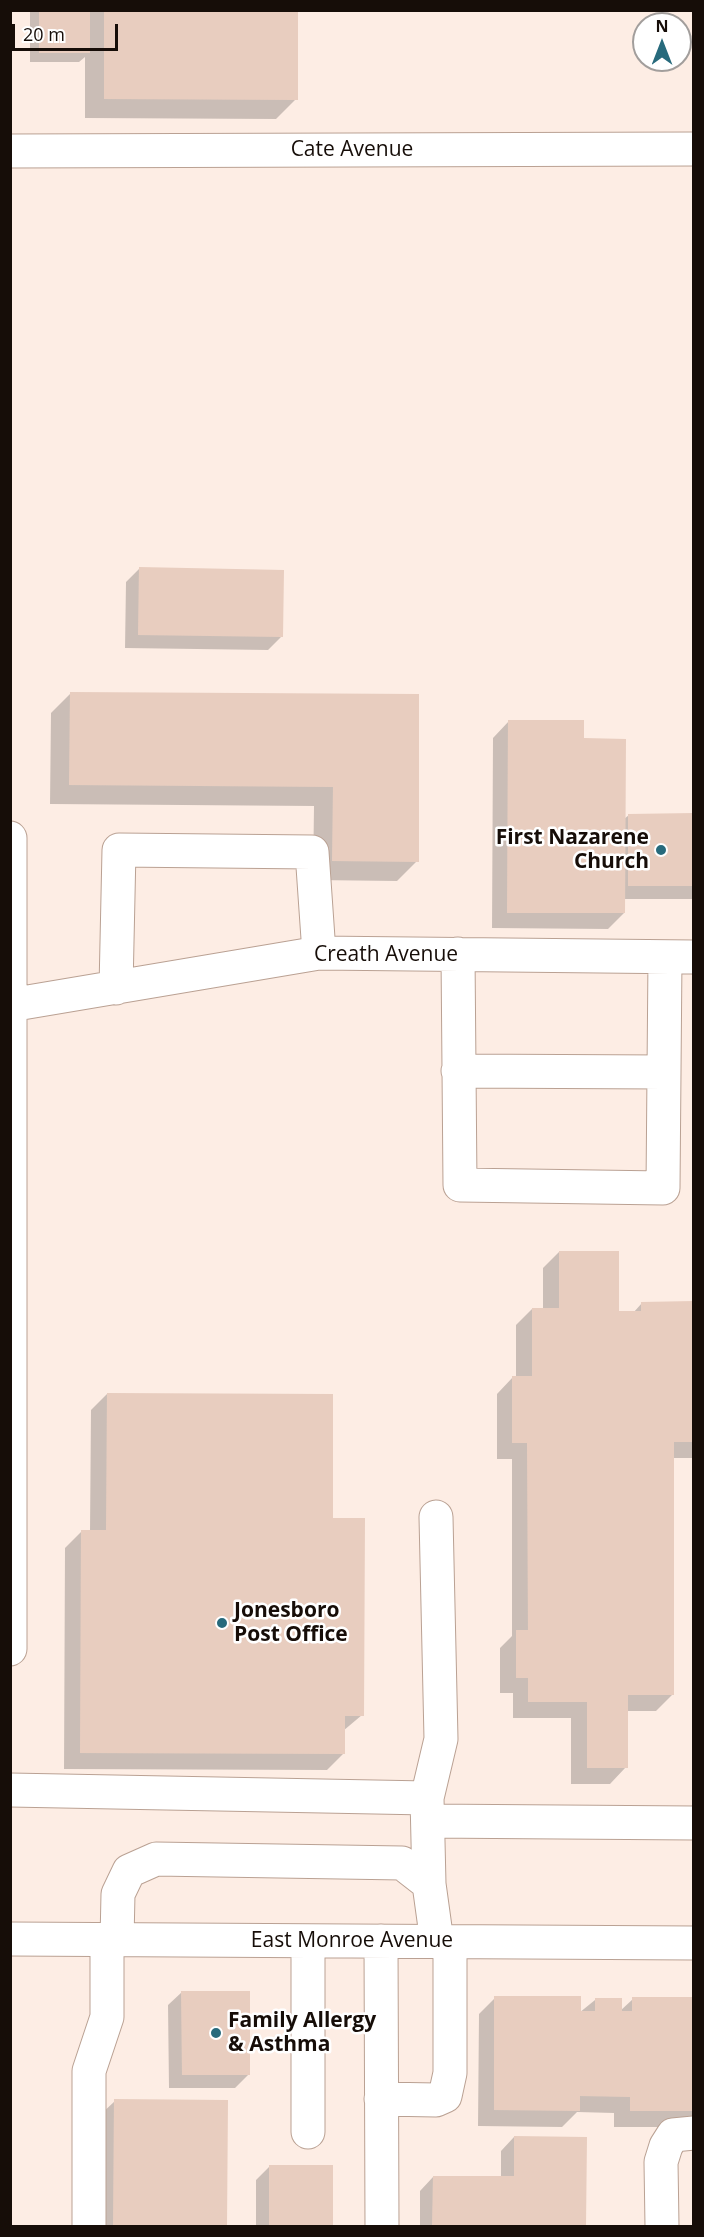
<!DOCTYPE html>
<html>
<head>
<meta charset="utf-8">
<style>
  body { margin:0 }
  #map { position:relative; width:704px; height:2237px; overflow:hidden; background:#fdede4; font-family:"Open Sans",sans-serif }
  canvas { display:block }
  .frame { position:absolute; inset:0; border:12px solid #160d08; pointer-events:none }
  .north { position:absolute; left:632px; top:12px; width:60px; height:60px; box-sizing:border-box; background:#fff; border:2px solid #a29e9c; border-radius:50%; rotate:0deg; font-size:16px; font-weight:700; line-height:24px; text-align:center; color:#160d08 }
  .north::after { content:''; display:block; margin:auto; width:21px; height:27px; background:#276a7c; clip-path:polygon(50% 0,100% 100%,50% 72%,0 100%) }
  .scale { position:absolute; left:12px; top:24px; width:106px; height:27px; box-sizing:border-box; border:3px solid #160d08; border-top:0; padding-left:8px; font-size:18px; line-height:21px; white-space:nowrap; color:#160d08; -webkit-text-stroke:4px #fff; paint-order:stroke }
</style>
</head>
<body>
<div id="map">
<canvas width="704" height="2237"></canvas>
<div class="frame"></div>
<div class="north">N</div>
<div class="scale">20 m</div>
</div>
<script>
const c = document.querySelector('canvas').getContext('2d');
c.lineJoin = 'round';
function paint(path, color) {
  c.fillStyle = color;
  c.fill(path, 'evenodd');
}
function shape(rows) {
  const path = new Path2D();
  for (const r of rows) {
    path.moveTo(r[0], r[1]);
    for (let i = 2; i < r.length; i += 2) path.lineTo(r[i], r[i + 1]);
  }
  return path;
}
function strokePath(path, color, width, dash) {
  c.strokeStyle = color;
  c.lineWidth = width;
  c.lineCap = dash ? 'butt' : 'round';
  c.setLineDash(dash || []);
  c.stroke(path);
}
function write(font, color, halo, rows, align = 'center') {
  c.font = font + ' "Open Sans",sans-serif';
  c.lineWidth = 5;
  c.setLineDash([]);
  c.textBaseline = 'middle';
  c.strokeStyle = halo;
  c.fillStyle = color;
  for (const [text, x, y, turn = 0] of rows) {
    c.save();
    c.translate(x, y);
    c.rotate((+turn || 0) * Math.PI / 180);
    c.textAlign = isNaN(turn) ? turn : align;
    if (halo) c.strokeText(text, 0, 0);
    c.fillText(text, 0, 0);
    c.restore();
  }
}
paint(shape([
  [30,10,297,10,296,99,276,119,85,118,85,57,79,62,30,62],
  [139,569,281,637,268,650,125,648,126,582],
  [71,693,418,696,417,861,397,881,313,880,314,806,50,804,51,713],
  [509,721,583,740,624,819,629,815,694,815,694,899,624,899,624,913,608,929,492,928,493,738],
  [559,1252,617,1313,633,1313,642,1303,694,1303,694,1458,673,1458,672,1695,656,1711,627,1711,626,1767,610,1784,571,1784,571,1718,513,1718,513,1693,500,1693,500,1648,512,1636,512,1459,497,1459,497,1394,513,1377,516,1377,516,1325,532,1309,543,1309,543,1268],
  [107,1394,331,1520,362,1715,343,1731,343,1754,327,1770,64,1769,65,1548,82,1531,90,1531,91,1410],
  [182,1992,249,2074,235,2088,169,2088,168,2005],
  [495,1998,579,2013,595,2000,620,2011,633,1999,694,1999,694,2127,614,2127,614,2113,577,2112,562,2127,478,2126,479,2014],
  [115,2101,226,2102,225,2226,100,2226,101,2114],
  [514,2137,585,2138,585,2226,420,2226,420,2191,433,2177,501,2177,501,2151],
  [269,2167,332,2167,332,2226,256,2226,256,2180]
]), '#0003');
paint(shape([
  [39,10,90,10,90,53,39,53],
  [104,10,298,10,298,100,104,99],
  [139,567,284,570,283,637,138,635],
  [70,692,419,694,419,862,332,861,333,787,69,785],
  [508,720,584,720,584,738,626,739,625,913,507,913],
  [694,813,694,886,628,886,628,814],
  [559,1251,619,1251,619,1311,641,1311,641,1302,694,1301,694,1442,674,1442,674,1695,628,1695,628,1768,587,1768,587,1702,528,1702,528,1678,516,1678,516,1630,528,1630,527,1443,512,1443,512,1376,532,1376,532,1308,559,1308],
  [107,1393,333,1394,333,1518,365,1518,364,1716,345,1716,345,1754,80,1753,81,1530,106,1530],
  [181,1991,250,1991,250,2075,182,2075],
  [494,1996,581,1996,581,2011,595,2011,595,1998,622,1998,622,2011,632,2011,632,1997,694,1997,694,2111,630,2111,630,2097,580,2096,580,2111,494,2110],
  [114,2099,228,2100,227,2226,113,2226],
  [514,2136,587,2137,586,2226,432,2226,433,2176,514,2176],
  [269,2165,333,2165,333,2226,269,2226]
]), '#e8cdbf');
const minor = shape([
  [10,151,694,149],
  [10,838,10,1649],
  [458,954,460,1185,663,1188,665,957],
  [116,988,119,850,312,852,319,953],
  [10,1005,319,953,694,957],
  [458,1071,664,1072],
  [10,1790,427,1798],
  [428,1821,694,1823],
  [429,1884,427,1798,441,1739,436,1517],
  [10,1939,694,1943],
  [117,1940,118,1894,129,1871,156,1859,402,1863,429,1884,437,1942],
  [308,1941,308,2132],
  [381,1941,382,2226],
  [381,2099,436,2100,445,2096,450,2073,450,1942],
  [89,2226,89,2071,107,2017,107,1940],
  [662,2226,661,2162,666,2146,673,2135,694,2133]
]);
strokePath(minor, '#baa193', 35);
strokePath(minor, '#fff', 33);
for (const [x, y, r, color] of [
  [661,850,6,"#276a7c"],
  [222,1623,6,"#276a7c"],
  [216,2033,6,"#276a7c"]
]) {
  const dot = new Path2D();
  dot.arc(x, y, r, 0, 2 * Math.PI);
  c.fillStyle = color;
  c.fill(dot);
  strokePath(dot, '#fff', 2);
}
write('21px', '#160d08', '#fff', [
  ["Cate Avenue",352,150],
  ["Creath Avenue",386,955],
  ["East Monroe Avenue",352,1941]
]);
write('bold 21px', '#160d08', '#fff', [
  ["First Nazarene",649,838,"right"],
  ["Church",649,862,"right"],
  ["Jonesboro",234,1611],
  ["Post Office",234,1635],
  ["Family Allergy",228,2021],
  ["& Asthma",228,2045]
], 'left');
</script>
</body>
</html>
